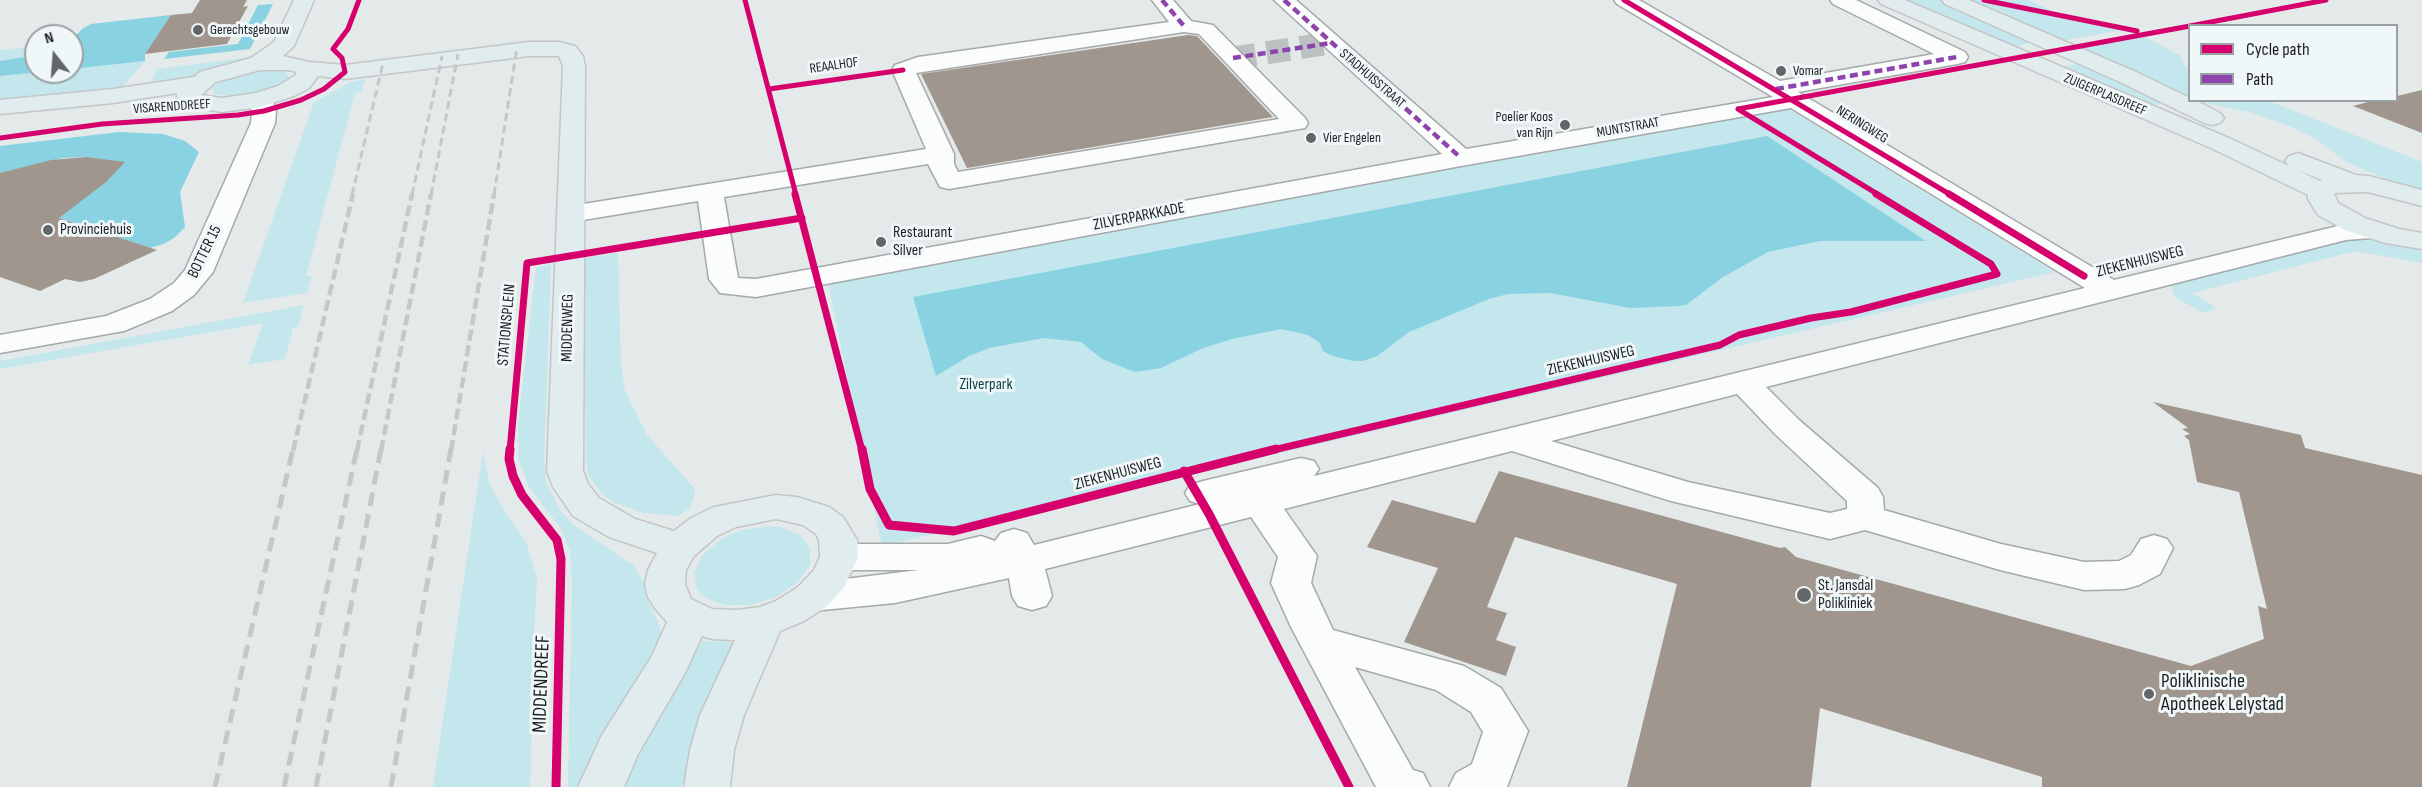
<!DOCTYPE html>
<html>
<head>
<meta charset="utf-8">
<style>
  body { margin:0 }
  #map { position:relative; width:2422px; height:787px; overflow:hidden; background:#e4e9e9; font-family:"Sofia Sans Condensed",sans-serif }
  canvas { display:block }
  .legend { position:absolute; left:2188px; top:24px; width:210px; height:78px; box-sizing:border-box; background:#eff7f9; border:2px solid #9ba1a3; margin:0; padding:8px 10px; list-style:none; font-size:18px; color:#1d2021 }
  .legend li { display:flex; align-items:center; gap:12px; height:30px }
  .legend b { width:30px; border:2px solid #9ba1a3 }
  .north { position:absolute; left:24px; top:24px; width:60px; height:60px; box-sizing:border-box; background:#eff7f9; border:2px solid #9ba1a3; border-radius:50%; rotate:343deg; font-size:16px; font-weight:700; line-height:24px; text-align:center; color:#1d2021 }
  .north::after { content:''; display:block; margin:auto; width:21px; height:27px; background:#636667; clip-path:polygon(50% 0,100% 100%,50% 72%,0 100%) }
</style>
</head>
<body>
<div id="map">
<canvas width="2422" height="787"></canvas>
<ul class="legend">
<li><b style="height:8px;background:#d6006c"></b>Cycle path</li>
<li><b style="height:8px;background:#8e44ad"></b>Path</li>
</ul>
<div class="north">N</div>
</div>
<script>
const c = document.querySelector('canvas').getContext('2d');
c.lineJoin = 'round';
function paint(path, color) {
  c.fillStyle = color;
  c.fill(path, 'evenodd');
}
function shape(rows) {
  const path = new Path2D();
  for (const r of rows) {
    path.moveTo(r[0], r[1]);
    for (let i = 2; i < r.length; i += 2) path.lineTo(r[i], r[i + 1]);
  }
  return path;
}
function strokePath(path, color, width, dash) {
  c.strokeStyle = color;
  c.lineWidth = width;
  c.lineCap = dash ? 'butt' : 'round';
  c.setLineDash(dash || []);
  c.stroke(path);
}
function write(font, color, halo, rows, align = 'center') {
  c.font = font + ' "Sofia Sans Condensed",sans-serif';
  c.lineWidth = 6;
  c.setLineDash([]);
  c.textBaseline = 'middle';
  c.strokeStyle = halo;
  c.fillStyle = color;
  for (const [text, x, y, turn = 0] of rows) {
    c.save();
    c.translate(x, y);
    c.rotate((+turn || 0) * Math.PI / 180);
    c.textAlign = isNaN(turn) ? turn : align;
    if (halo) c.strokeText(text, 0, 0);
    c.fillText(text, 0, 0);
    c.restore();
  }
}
paint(shape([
  [1896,0,1943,0,2049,46,2040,48,2029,43,2013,47],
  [1964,0,2028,0,2055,12,2127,29,2061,41],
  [2145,37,2181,56,2184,65,2189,68,2189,98,2079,48],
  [36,46,36,55,0,61,0,50],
  [272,47,261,55,198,78,155,84,151,82,157,69,244,58],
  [2073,57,2171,102,2147,107,2060,67,2076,64,2065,58],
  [145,61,118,92,0,102,0,76,40,72,72,72,72,69],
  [261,69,285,71,289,78,279,86,256,94,236,97,214,94,213,88,227,77],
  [365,79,361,92,355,93,306,276,312,276,307,293,243,303,314,102,351,82],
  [2195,101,2269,101,2422,162,2422,194,2346,162,2316,139,2292,127,2249,112],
  [1784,106,2055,272,882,546,827,279],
  [2362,236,2422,246,2422,263,2355,251,2193,293,2216,308,2203,313,2175,297,2170,283,2332,240],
  [618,253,621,364,625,391,647,435,694,488,695,492,690,508,678,516,643,513,613,502,601,493,588,475,586,458,584,258],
  [551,264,544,462,547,485,560,510,575,526,634,566,645,584,649,604,659,624,661,636,656,654,583,787,568,787,572,580,570,551,560,527,529,487,518,459,518,425,536,268],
  [304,305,298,327,293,328,285,359,248,365,263,323,0,369,0,361],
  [483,451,489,483,505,512,526,542,537,579,529,724,532,724,530,787,433,787],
  [769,526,781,527,800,535,810,548,810,565,797,583,776,597,750,605,724,605,704,597,697,590,694,573,702,556,720,540,731,534,743,530],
  [703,641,738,642,681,787,620,787,671,689]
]), '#c4e6ed');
paint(shape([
  [273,4,250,49,164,59,169,52,238,44,258,5],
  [171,15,145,54,145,61,72,69,72,40,82,29,91,24],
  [36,55,36,72,40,72,0,76,0,61],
  [119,132,163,134,185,141,199,152,180,192,185,227,174,238,163,244,150,248,42,212,106,160,87,157,64,158,0,173,0,146],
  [1767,136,1926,241,1820,241,1768,252,1723,277,1686,305,1679,306,1630,308,1550,293,1508,294,1489,299,1409,332,1377,356,1363,361,1353,361,1330,355,1323,351,1320,343,1308,335,1281,329,1232,339,1203,348,1161,368,1135,372,1102,359,1081,342,1044,338,989,348,969,356,936,376,913,297]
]), '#88d2e1');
paint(shape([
  [200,0,247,0,243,7,248,6,227,44,145,54,171,15,192,13],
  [1188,35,1197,36,1273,117,967,168,921,74],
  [2422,90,2422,133,2353,106,2375,100,2397,100,2397,96],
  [87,157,125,162,106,182,59,218,157,250,94,279,80,282,65,279,40,291,0,277,0,173,51,160],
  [2153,402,2301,435,2305,448,2422,475,2422,787,2042,787,2042,777,1820,708,1811,787,1627,787,1677,584,1515,537,1487,607,1507,613,1496,640,1516,647,1506,676,1404,642,1438,568,1367,547,1392,500,1475,523,1499,471,1780,548,1785,547,1796,557,2191,666,2264,639,2258,606,2267,609,2239,492,2197,482,2189,440,2184,436,2190,434,2182,429,2188,428]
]), '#a0968e');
strokePath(shape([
  [1233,58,1331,43]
]), '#bcc1c1', 23, [23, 11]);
const minor = shape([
  [1152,0,1173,0,1191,21,1213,25,1305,118,1308,123,1305,128,949,189,940,187,928,164,724,197,738,278,756,279,1442,154,1274,0,1296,0,1466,149,1773,97,1617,4,1614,0,1639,0,1780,81,1934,54,1833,4,1830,0,1856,0,1965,52,1968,57,1965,62,1957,64,1798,92,2114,280,2346,224,2373,223,2383,225,2387,231,2383,237,2346,240,1766,387,1799,420,1878,488,1883,497,1884,510,2001,544,2084,562,2119,561,2131,555,2141,539,2154,535,2167,539,2173,548,2160,574,2139,585,2125,589,2084,590,2000,570,1865,530,1830,539,1671,501,1512,451,1284,509,1317,556,1311,583,1333,630,1464,666,1501,688,1528,731,1507,787,1449,787,1456,773,1472,764,1483,732,1471,712,1436,690,1355,667,1413,770,1423,773,1430,787,1376,787,1291,627,1271,583,1278,557,1251,517,1045,569,1052,596,1046,606,1032,610,1018,606,1012,596,1009,578,895,603,812,611,798,607,792,597,798,587,812,583,919,570,839,570,825,566,820,557,825,548,839,544,948,544,981,536,995,541,1001,533,1014,529,1027,533,1034,545,1200,504,1190,501,1185,493,1190,485,1203,481,1301,458,1314,461,1319,469,1314,476,2085,288,1791,108,1461,166,756,297,720,293,709,279,698,201,571,222,561,220,557,214,561,208,571,206,926,149,892,70,895,65,918,57,1169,22,1152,0],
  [1184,32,1199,34,1279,119,958,172,954,164,954,154,916,73,1184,32],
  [1737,394,1775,434,1847,501,1847,509,1830,513,1688,482,1551,441,1737,394],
  [260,93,268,95,272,100,276,111,275,123,213,272,194,295,172,311,124,331,0,353,0,335,106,316,150,299,174,283,185,270,251,123,252,111,248,100,252,95,260,93]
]);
const major = shape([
  [294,0,314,0,294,46,283,56,309,62,345,65,529,42,559,42,575,46,583,56,585,66,583,471,588,484,599,498,635,519,674,531,691,518,714,507,776,495,797,497,829,507,843,517,857,540,858,557,844,587,826,607,804,621,780,631,744,715,734,750,730,787,684,787,690,750,700,715,735,640,712,639,702,636,685,673,638,754,624,787,578,787,602,735,652,656,667,622,654,607,648,597,645,584,648,570,657,553,609,537,573,516,553,487,547,471,563,66,559,56,529,56,345,79,318,76,309,88,294,96,260,107,222,112,186,106,177,97,177,93,113,103,0,114,0,100,113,89,194,77,200,72,251,58,274,42,294,0],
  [260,70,289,70,296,72,296,75,278,86,256,93,222,98,201,95,216,82,260,70],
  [776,519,803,525,816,534,819,540,820,557,814,570,798,587,776,601,760,607,737,610,712,609,691,599,685,584,686,570,694,556,717,536,736,527,776,519],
  [1878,0,1905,0,2231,139,2289,166,2285,161,2289,156,2298,153,2356,175,2369,176,2422,190,2422,206,2368,192,2334,193,2338,203,2365,218,2399,229,2422,233,2422,249,2385,243,2345,230,2318,215,2308,199,2308,195,2213,149,1881,4,1878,0],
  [2295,169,2322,180,2320,181,2295,169],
  [1942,0,1969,0,2136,72,2190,98,2190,100,2195,100,2220,113,2224,118,2220,123,2212,125,2204,123,2120,82,1945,4,1942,0]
]);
strokePath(minor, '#a5a9a9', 3);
strokePath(major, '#c4c6c6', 3);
paint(minor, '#fbfcfc');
paint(major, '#e0ecee');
strokePath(shape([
  [352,195,383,63],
  [412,195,442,56],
  [431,195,458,54],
  [494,195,517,47]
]), '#c6c8c8', 3, [8, 4.5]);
strokePath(shape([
  [293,451,353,194],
  [357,451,412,194],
  [381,451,431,194],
  [451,451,494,194]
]), '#c6c8c8', 4.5, [11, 5]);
strokePath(shape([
  [215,787,293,449],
  [284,787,357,449],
  [316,787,381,449],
  [391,787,451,449]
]), '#c6c8c8', 5, [14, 8]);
strokePath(shape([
  [1162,0,1184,26],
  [1284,0,1461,158],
  [1233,58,1331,43],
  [1776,89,1957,57]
]), '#8e44ad', 4.5, [8, 4.5]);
strokePath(shape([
  [745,0,796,195],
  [1624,0,1951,195],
  [1984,0,2137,31],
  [2190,26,2326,0],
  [769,89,903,70],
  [1738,109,1879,195],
  [1738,109,2190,26],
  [0,138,102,124,238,115,264,111,301,100,324,89,345,72,342,58,333,49,348,29,359,0]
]), '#d6006c', 5);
strokePath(shape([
  [795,194,862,451],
  [1949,194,2084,276],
  [510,451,527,263,802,218],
  [1269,451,1720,345,1739,335,1811,318,1851,312,1997,274,1991,264,1876,194]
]), '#d6006c', 7);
strokePath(shape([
  [510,449,509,459,513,476,522,495,557,540,561,559,556,787],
  [862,449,870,489,889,525,954,531,1276,449],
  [1184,471,1209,514,1349,787]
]), '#d6006c', 9);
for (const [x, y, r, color] of [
  [198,30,6,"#636667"],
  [1781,71,6,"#636667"],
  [1565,125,6,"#636667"],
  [1311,138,6,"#636667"],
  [48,230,6,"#636667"],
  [881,242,6,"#636667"],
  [1804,595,8,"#636667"],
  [2149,694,6,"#636667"]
]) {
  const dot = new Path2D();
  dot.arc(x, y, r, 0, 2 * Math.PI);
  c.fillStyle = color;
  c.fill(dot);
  strokePath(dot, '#eff7f9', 2);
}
write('14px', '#1d2021', '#eff7f9', [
  ["Gerechtsgebouw",210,30],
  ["Vomar",1793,71],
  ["Poelier Koos",1553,117,"right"],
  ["van Rijn",1553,133,"right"],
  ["Vier Engelen",1323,138]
], 'left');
write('14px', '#1d2021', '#eff7f9', [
  ["REAALHOF",834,66,-8],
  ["STADHUISSTRAAT",1372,79,41],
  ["ZUIGERPLASDREEF",2105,95,23],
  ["VISARENDDREEF",172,107,-4],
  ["NERINGWEG",1862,125,32],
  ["MUNTSTRAAT",1628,128,-10]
]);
write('16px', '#1d2021', '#eff7f9', [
  ["ZILVERPARKKADE",1139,217,-11],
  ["BOTTER 15",205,252,-64],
  ["ZIEKENHUISWEG",2140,262,-14],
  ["STATIONSPLEIN",507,325,-85],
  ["MIDDENWEG",568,328,-89],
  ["ZIEKENHUISWEG",1591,361,-13],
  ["ZIEKENHUISWEG",1118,474,-15]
]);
write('16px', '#1d2021', '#eff7f9', [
  ["Provinciehuis",60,230],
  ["Restaurant",893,233],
  ["Silver",893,251],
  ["St. Jansdal",1818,586],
  ["Polikliniek",1818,604]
], 'left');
write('16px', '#0f3f48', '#eff7f9', [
  ["Zilverpark",986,385]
]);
write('20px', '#1d2021', '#eff7f9', [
  ["Poliklinische",2161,682],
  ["Apotheek Lelystad",2161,705]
], 'left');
write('20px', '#1d2021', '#eff7f9', [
  ["MIDDENDREEF",542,684,-88]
]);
</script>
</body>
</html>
